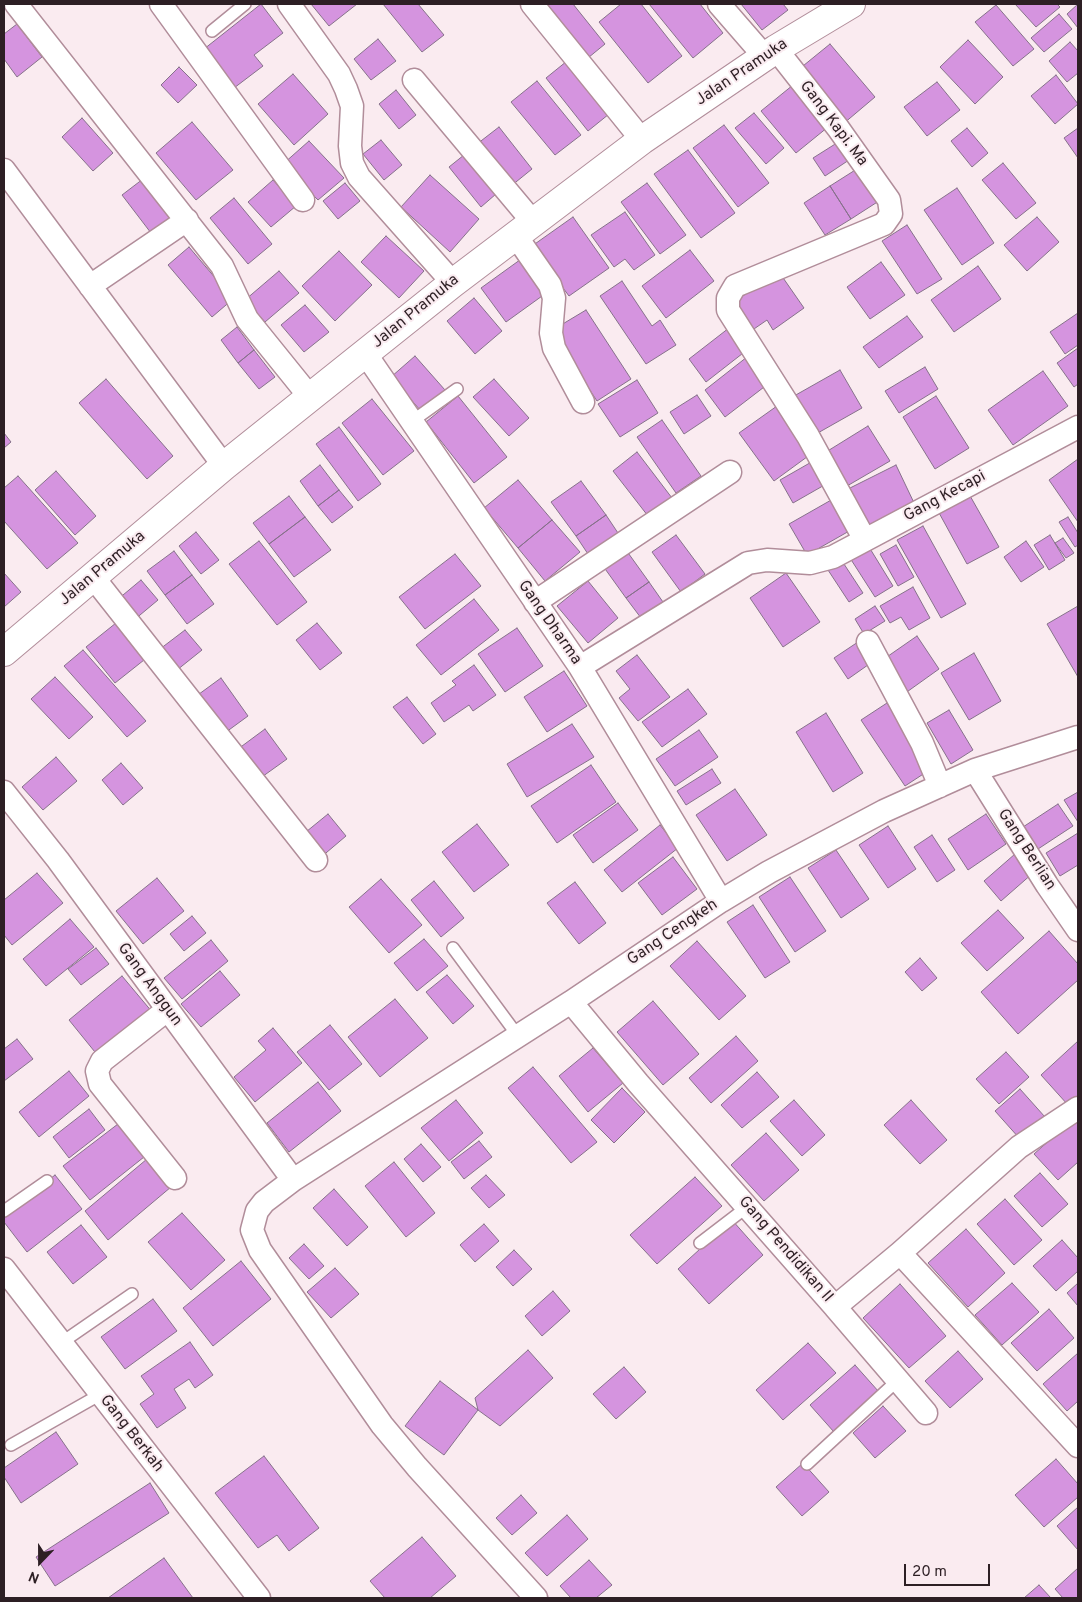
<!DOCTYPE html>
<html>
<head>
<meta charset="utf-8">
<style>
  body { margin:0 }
  #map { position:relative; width:1082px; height:1602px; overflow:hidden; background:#faebf0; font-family:Overpass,sans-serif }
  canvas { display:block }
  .frame { position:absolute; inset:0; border:5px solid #2d1f24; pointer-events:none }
  .north { position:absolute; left:15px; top:1537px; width:50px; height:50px; -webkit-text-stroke:4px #faebf0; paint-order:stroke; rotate:202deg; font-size:14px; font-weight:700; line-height:20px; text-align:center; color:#2d1f24 }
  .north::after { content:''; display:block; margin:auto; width:18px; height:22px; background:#2d1f24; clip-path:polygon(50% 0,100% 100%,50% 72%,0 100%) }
  .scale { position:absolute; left:904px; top:1564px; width:86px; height:22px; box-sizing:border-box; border:2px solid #2d1f24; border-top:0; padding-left:6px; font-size:15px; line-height:18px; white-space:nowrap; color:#2d1f24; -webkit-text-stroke:4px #faebf0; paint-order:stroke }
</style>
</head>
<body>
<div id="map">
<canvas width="1082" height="1602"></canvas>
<div class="frame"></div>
<div class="north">N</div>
<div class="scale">20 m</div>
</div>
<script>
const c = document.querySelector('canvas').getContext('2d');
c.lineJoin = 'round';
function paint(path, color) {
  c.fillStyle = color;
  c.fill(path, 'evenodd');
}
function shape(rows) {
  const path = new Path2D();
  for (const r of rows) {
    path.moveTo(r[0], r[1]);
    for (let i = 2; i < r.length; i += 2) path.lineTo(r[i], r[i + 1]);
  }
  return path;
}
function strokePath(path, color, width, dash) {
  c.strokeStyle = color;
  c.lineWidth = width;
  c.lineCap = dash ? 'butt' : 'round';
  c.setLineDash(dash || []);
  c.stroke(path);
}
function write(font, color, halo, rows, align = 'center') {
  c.font = font + ' Overpass,sans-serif';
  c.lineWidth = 4;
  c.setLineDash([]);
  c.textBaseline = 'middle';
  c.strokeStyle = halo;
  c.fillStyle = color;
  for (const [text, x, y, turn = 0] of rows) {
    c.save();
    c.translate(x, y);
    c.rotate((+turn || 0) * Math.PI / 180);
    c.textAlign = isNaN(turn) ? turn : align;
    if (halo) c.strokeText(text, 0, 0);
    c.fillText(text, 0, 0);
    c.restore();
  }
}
const building = shape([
  [261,4,283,33,254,55,263,66,234,88,204,49,261,4],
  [311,4,357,4,329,26,311,4],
  [383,4,418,4,444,35,422,52,383,4],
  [535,4,573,4,605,44,583,62,535,4],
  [621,4,641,4,682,56,648,83,599,22,621,4],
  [649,4,700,4,723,33,693,58,649,4],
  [741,4,783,4,788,10,762,30,741,4],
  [1015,4,1057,4,1060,7,1036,27,1015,4],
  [1078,4,1078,28,1067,14,1078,4],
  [996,5,1034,49,1013,66,975,22,996,5],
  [1059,14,1072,29,1044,52,1031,38,1059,14],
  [17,24,42,57,17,77,4,59,4,34,17,24],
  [378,39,396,61,371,80,354,59,378,39],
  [968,40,1003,77,975,104,940,67,968,40],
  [1070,42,1078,51,1078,73,1067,82,1049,61,1070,42],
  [830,44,875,97,843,124,798,70,830,44],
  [572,57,614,110,588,131,546,78,572,57],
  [179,67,197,85,178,103,161,85,179,67],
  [293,74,328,114,294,145,258,104,293,74],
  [1056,75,1078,104,1055,124,1031,96,1056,75],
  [537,81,581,135,555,155,511,102,537,81],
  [937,82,960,110,927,136,904,107,937,82],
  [793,85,828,127,796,153,761,111,793,85],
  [396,90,416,115,399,129,379,104,396,90],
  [754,113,784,148,766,164,735,128,754,113],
  [82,118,113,153,93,171,62,137,82,118],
  [192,122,233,170,196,200,156,153,192,122],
  [724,125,769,183,738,207,693,148,724,125],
  [499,127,532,169,511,186,477,144,499,127],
  [967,128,988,153,972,167,951,141,967,128],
  [1078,128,1078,158,1064,138,1078,128],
  [381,140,402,165,384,180,363,154,381,140],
  [309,141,344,178,318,200,283,164,309,141],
  [840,141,852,158,825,176,813,158,840,141],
  [688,150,735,213,701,238,654,174,688,150],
  [464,155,496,194,481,207,449,167,464,155],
  [1003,163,1036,203,1016,219,982,180,1003,163],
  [860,167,882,199,851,219,830,186,860,167],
  [430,175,479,219,450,252,401,207,430,175],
  [143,179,172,217,151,233,122,195,143,179],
  [273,180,296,206,271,227,248,202,273,180],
  [345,183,360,201,338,219,323,201,345,183],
  [647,183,686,235,660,254,621,202,647,183],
  [830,186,851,219,825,235,804,203,830,186],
  [957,188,994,243,962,265,924,210,957,188],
  [234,198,272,244,248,264,210,218,234,198],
  [625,212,655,255,634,270,625,259,614,267,591,235,625,212],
  [573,217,609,268,569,296,532,246,573,217],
  [1037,217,1059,242,1027,271,1004,245,1037,217],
  [907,225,942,279,917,294,882,241,907,225],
  [386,236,424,271,399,298,361,262,386,236],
  [189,247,233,299,212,317,168,265,189,247],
  [690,250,714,281,666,318,642,286,690,250],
  [339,251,372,285,335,321,302,286,339,251],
  [524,257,549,291,506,322,481,288,524,257],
  [881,262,905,295,870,319,847,287,881,262],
  [978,266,1001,299,954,332,931,300,978,266],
  [279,271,299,293,265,322,245,300,279,271],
  [779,272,804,308,773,330,767,320,751,331,732,303,779,272],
  [622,281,652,326,660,320,676,345,646,364,600,296,622,281],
  [474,298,502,331,475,354,447,321,474,298],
  [305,305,329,332,304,352,281,325,305,305],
  [586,310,631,379,597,401,551,331,586,310],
  [1078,313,1078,345,1065,354,1050,332,1078,313],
  [907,316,923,337,879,368,863,347,907,316],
  [237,327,254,350,238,363,221,340,237,327],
  [729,328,747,350,706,382,689,359,729,328],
  [1078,348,1078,384,1074,387,1057,363,1078,348],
  [254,350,275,377,259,389,238,363,254,350],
  [415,356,445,390,421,411,391,377,415,356],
  [747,357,768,384,725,417,705,390,747,357],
  [925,367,938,389,899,413,885,391,925,367],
  [840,370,862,408,816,434,794,396,840,370],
  [1043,371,1068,406,1013,445,988,410,1043,371],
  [106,379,173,456,147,479,79,403,106,379],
  [494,379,529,418,509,436,473,397,494,379],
  [637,380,658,413,620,437,598,404,637,380],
  [697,395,711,416,684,434,670,412,697,395],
  [458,396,507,457,474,483,426,422,458,396],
  [936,396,969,448,935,469,903,417,936,396],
  [372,399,414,451,383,475,342,423,372,399],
  [777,406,811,454,774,481,739,433,777,406],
  [662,420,701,476,676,493,637,437,662,420],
  [868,426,890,461,847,486,826,452,868,426],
  [339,427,381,484,358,501,316,444,339,427],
  [4,433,11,442,4,448,4,433],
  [637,452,672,498,648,516,613,471,637,452],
  [1078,459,1078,522,1049,480,1078,459],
  [815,460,828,483,793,503,780,480,815,460],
  [320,465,339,490,318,506,300,481,320,465],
  [896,465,916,507,865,532,844,491,896,465],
  [56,471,96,516,75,535,35,490,56,471],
  [18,476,78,543,47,569,4,521,4,488,18,476],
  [518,480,552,520,518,548,484,508,518,480],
  [581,481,606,515,576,536,551,502,581,481],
  [339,490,353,507,332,523,318,506,339,490],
  [969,494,999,547,967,564,938,511,969,494],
  [289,496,305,517,269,544,253,523,289,496],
  [833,499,851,530,807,555,789,524,833,499],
  [606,515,618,533,588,554,576,536,606,515],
  [305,517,331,550,294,577,269,544,305,517],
  [1068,517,1078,533,1078,545,1075,547,1059,522,1068,517],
  [552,520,580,552,545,581,518,548,552,520],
  [923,526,966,604,941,618,897,540,923,526],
  [196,532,219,560,201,574,179,546,196,532],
  [676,535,705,574,681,592,652,552,676,535],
  [1050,535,1065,560,1049,570,1034,545,1050,535],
  [1063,538,1074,553,1066,558,1055,543,1063,538],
  [259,541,307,602,277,625,229,564,259,541],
  [1026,541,1044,567,1021,582,1004,557,1026,541],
  [896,545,914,577,898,586,880,554,896,545],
  [869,547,893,586,875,597,850,558,869,547],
  [626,550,649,582,626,598,603,566,626,550],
  [174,551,192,575,165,595,147,571,174,551],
  [455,554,481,586,425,629,399,597,455,554],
  [842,561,863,593,849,602,828,570,842,561],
  [4,573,21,592,4,607,4,573],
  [786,573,820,622,783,647,750,598,786,573],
  [192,575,214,604,187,624,165,595,192,575],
  [141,580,158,600,134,620,117,600,141,580],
  [588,581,618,618,588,643,557,606,588,581],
  [649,582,663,602,641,618,626,598,649,582],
  [913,587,930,618,909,630,901,617,890,623,880,606,913,587],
  [474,599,499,630,441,675,416,645,474,599],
  [875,606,885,621,864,634,855,619,875,606],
  [1078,606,1078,677,1047,624,1078,606],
  [116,623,144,660,115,683,86,647,116,623],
  [317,623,342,653,320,670,296,640,317,623],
  [517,628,543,666,505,692,478,654,517,628],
  [185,630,202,650,177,670,160,649,185,630],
  [917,636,939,669,904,694,881,661,917,636],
  [861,640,875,660,848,679,834,658,861,640],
  [83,650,146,721,127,737,64,666,83,650],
  [974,653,1001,701,969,720,941,673,974,653],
  [637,655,670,697,638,721,619,698,630,689,616,671,637,655],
  [474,665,496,695,473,711,469,705,444,722,431,703,456,685,452,681,474,665],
  [564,671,587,706,547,732,524,697,564,671],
  [55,677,93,717,69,739,31,699,55,677],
  [221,678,248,716,222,735,195,697,221,678],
  [688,689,707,714,662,747,642,722,688,689],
  [407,697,436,734,423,744,393,707,407,697],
  [887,703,931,769,905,786,861,720,887,703],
  [949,710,973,750,951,764,927,723,949,710],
  [826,713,863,773,833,792,796,732,826,713],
  [572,724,594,757,527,797,507,764,572,724],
  [265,729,287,759,259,779,238,749,265,729],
  [699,730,718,757,675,786,656,759,699,730],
  [56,757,77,781,43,810,22,787,56,757],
  [121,763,143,788,123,805,102,780,121,763],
  [591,765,616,802,557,843,531,806,591,765],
  [712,769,721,783,686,805,677,791,712,769],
  [735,789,767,835,727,861,696,815,735,789],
  [1078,792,1078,822,1064,800,1078,792],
  [618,803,638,830,593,863,573,835,618,803],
  [1058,804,1073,826,1038,849,1023,827,1058,804],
  [328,814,346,836,320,858,301,836,328,814],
  [986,814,1006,844,968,870,948,839,986,814],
  [477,824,509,865,474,892,442,852,477,824],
  [660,825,678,848,622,892,604,870,660,825],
  [888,826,916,869,888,888,859,845,888,826],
  [1078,833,1078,865,1060,876,1046,853,1078,833],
  [932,835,955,870,937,882,914,847,932,835],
  [836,850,869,899,841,918,808,868,836,850],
  [1015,854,1033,873,1001,901,984,881,1015,854],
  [673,857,697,889,662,915,638,883,673,857],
  [37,873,63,903,12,945,4,935,4,900,37,873],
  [790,877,826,931,795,952,759,897,790,877],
  [157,878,184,911,143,944,116,911,157,878],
  [381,879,422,925,389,953,349,907,381,879],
  [434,881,464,918,441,937,411,900,434,881],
  [575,882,606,923,579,944,547,903,575,882],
  [753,905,790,962,765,978,727,922,753,905],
  [998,910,1024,938,987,971,961,943,998,910],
  [192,916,206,933,184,951,170,934,192,916],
  [70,919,94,947,46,986,23,959,70,919],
  [1049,931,1078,964,1078,980,1018,1034,981,992,1049,931],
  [424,939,448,966,417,991,394,963,424,939],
  [211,940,228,961,182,999,164,978,211,940],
  [697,941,746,996,719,1020,670,966,697,941],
  [96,948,109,964,81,985,68,969,96,948],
  [920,958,937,978,922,991,905,972,920,958],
  [220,971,240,995,201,1027,181,1004,220,971],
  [447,975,474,1006,453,1024,426,992,447,975],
  [122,976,153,1013,99,1057,69,1020,122,976],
  [395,999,428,1038,380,1077,348,1037,395,999],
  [653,1001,699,1054,663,1085,617,1032,653,1001],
  [330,1025,362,1064,329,1090,297,1052,330,1025],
  [273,1028,302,1063,255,1102,234,1077,266,1050,258,1041,273,1028],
  [736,1036,758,1061,711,1103,689,1078,736,1036],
  [17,1039,33,1059,4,1081,4,1049,17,1039],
  [1078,1041,1078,1095,1068,1105,1041,1075,1078,1041],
  [593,1048,623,1083,588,1112,559,1076,593,1048],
  [1006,1052,1029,1077,999,1104,976,1079,1006,1052],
  [533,1067,597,1142,571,1163,508,1088,533,1067],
  [69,1071,89,1096,39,1137,19,1112,69,1071],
  [757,1072,779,1097,742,1128,721,1105,757,1072],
  [318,1082,341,1111,289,1152,267,1123,318,1082],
  [622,1088,645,1112,614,1143,591,1120,622,1088],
  [1020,1089,1045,1117,1020,1139,995,1111,1020,1089],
  [456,1100,483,1133,449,1161,421,1128,456,1100],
  [794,1100,825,1135,802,1156,770,1121,794,1100],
  [911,1100,947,1140,920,1164,884,1125,911,1100],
  [89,1109,105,1130,69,1158,53,1137,89,1109],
  [1078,1115,1078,1162,1058,1180,1034,1154,1078,1115],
  [118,1124,144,1157,90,1200,63,1166,118,1124],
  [766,1133,799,1170,764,1201,731,1165,766,1133],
  [479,1141,492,1157,464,1179,451,1162,479,1141],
  [421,1144,441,1167,423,1182,404,1159,421,1144],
  [147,1159,171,1187,108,1240,85,1211,147,1159],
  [394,1162,435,1213,406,1237,365,1186,394,1162],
  [1040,1173,1068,1204,1042,1227,1014,1196,1040,1173],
  [55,1175,82,1209,27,1252,4,1222,4,1216,55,1175],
  [486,1175,505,1195,489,1208,471,1188,486,1175],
  [695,1177,722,1206,657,1264,630,1235,695,1177],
  [334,1189,368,1227,347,1246,313,1208,334,1189],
  [1005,1199,1042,1240,1014,1265,977,1224,1005,1199],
  [182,1213,225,1260,191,1290,148,1242,182,1213],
  [732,1220,763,1255,709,1304,678,1269,732,1220],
  [484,1224,499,1241,475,1262,460,1245,484,1224],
  [81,1225,107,1257,73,1284,47,1252,81,1225],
  [966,1229,1005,1273,968,1307,928,1263,966,1229],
  [1062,1240,1078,1258,1078,1271,1056,1291,1033,1266,1062,1240],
  [304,1244,324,1266,309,1279,289,1258,304,1244],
  [514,1250,532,1269,513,1286,496,1267,514,1250],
  [241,1261,271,1299,213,1346,183,1308,241,1261],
  [335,1268,359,1294,331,1318,307,1292,335,1268],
  [1012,1283,1039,1312,1002,1345,975,1315,1012,1283],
  [1078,1283,1078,1306,1067,1293,1078,1283],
  [900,1284,946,1336,909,1368,863,1318,900,1284],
  [553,1291,570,1311,542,1336,525,1316,553,1291],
  [153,1299,177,1331,125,1369,101,1337,153,1299],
  [1049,1309,1074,1338,1037,1371,1011,1343,1049,1309],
  [190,1342,213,1375,195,1388,189,1379,174,1389,186,1408,157,1428,140,1404,154,1394,141,1376,190,1342],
  [808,1343,836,1373,783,1420,756,1390,808,1343],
  [528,1350,553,1378,500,1426,478,1410,475,1398,528,1350],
  [958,1351,983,1379,950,1408,925,1381,958,1351],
  [1078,1353,1078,1401,1067,1411,1043,1384,1078,1353],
  [855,1365,879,1392,834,1432,810,1405,855,1365],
  [624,1367,646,1392,616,1419,593,1394,624,1367],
  [440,1381,478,1410,444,1455,405,1426,440,1381],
  [883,1406,906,1431,875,1458,853,1433,883,1406],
  [56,1432,78,1464,21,1503,4,1477,4,1468,56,1432],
  [264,1456,319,1528,289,1551,277,1535,258,1548,215,1493,264,1456],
  [1056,1459,1078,1484,1078,1497,1044,1527,1015,1495,1056,1459],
  [803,1463,829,1492,802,1516,776,1487,803,1463],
  [150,1483,169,1513,55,1586,36,1557,150,1483],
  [521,1495,537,1513,512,1535,496,1518,521,1495],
  [1078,1507,1078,1550,1057,1526,1078,1507],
  [567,1515,588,1539,547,1576,525,1553,567,1515],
  [422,1537,456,1576,430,1598,385,1598,370,1581,422,1537],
  [164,1558,193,1598,108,1598,164,1558],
  [589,1560,612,1585,596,1598,571,1598,560,1586,589,1560],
  [1078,1568,1078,1598,1063,1598,1055,1589,1078,1568],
  [1039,1585,1051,1598,1024,1598,1039,1585]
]);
paint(building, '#d594df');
strokePath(building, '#86718a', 1);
const lane = shape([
  [212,31,245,4],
  [411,422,457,389],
  [453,948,518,1036],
  [4,1211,47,1181],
  [700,1243,747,1207],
  [61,1343,132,1294],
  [11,1445,101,1394],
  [807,1464,898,1380]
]);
const street = shape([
  [16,4,222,266,247,319,310,397],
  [161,4,303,200],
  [289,4,339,74,346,89,352,106,350,146,352,163,359,177,453,283],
  [532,4,642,140],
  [719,4,765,57],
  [776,49,838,128,889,200,891,214,884,224,735,286,728,298,728,310,808,436,865,540],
  [414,80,533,222],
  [4,170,224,466],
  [516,236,550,285,554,298,551,333,554,348,583,402],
  [90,286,187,220],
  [365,353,580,667,721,901],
  [93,577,316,860],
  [535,602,730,472],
  [868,642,922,743,940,786],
  [580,667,748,563,767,560,810,563,833,557,1078,427],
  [975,770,1047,885,1078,930],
  [4,792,58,860,293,1180],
  [571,1002,638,1083,835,1307,900,1253,1078,1446],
  [167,1010,102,1061,97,1071,100,1084,175,1178],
  [900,1253,1019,1147,1078,1108],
  [4,1269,259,1598],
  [835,1307,926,1413],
  [536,1598,417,1467,382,1425,260,1250,252,1230,257,1211,264,1202,293,1180,571,1002,721,901,769,872,884,811,975,770,1078,737]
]);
const secondary = shape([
  [4,652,224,466,453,283,642,140,776,49,851,4]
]);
strokePath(lane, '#b18d9a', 14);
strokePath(street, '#b18d9a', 25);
strokePath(secondary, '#b18d9a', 30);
strokePath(lane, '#fff', 11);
strokePath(street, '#fff', 22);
strokePath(secondary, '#fff', 28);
write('16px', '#2d1f24', '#faebf0', [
  ["Jalan Pramuka",742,73,-34],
  ["Gang Kapi. Ma",833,124,53],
  ["Jalan Pramuka",416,312,-39],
  ["Gang Kecapi",945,497,-28],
  ["Jalan Pramuka",103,569,-40],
  ["Gang Dharma",549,623,55],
  ["Gang Berlian",1026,850,57],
  ["Gang Cengkeh",673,933,-34],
  ["Gang Anggun",149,985,54],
  ["Gang Pendidikan II",785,1250,49],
  ["Gang Berkah",131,1434,52]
]);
</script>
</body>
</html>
